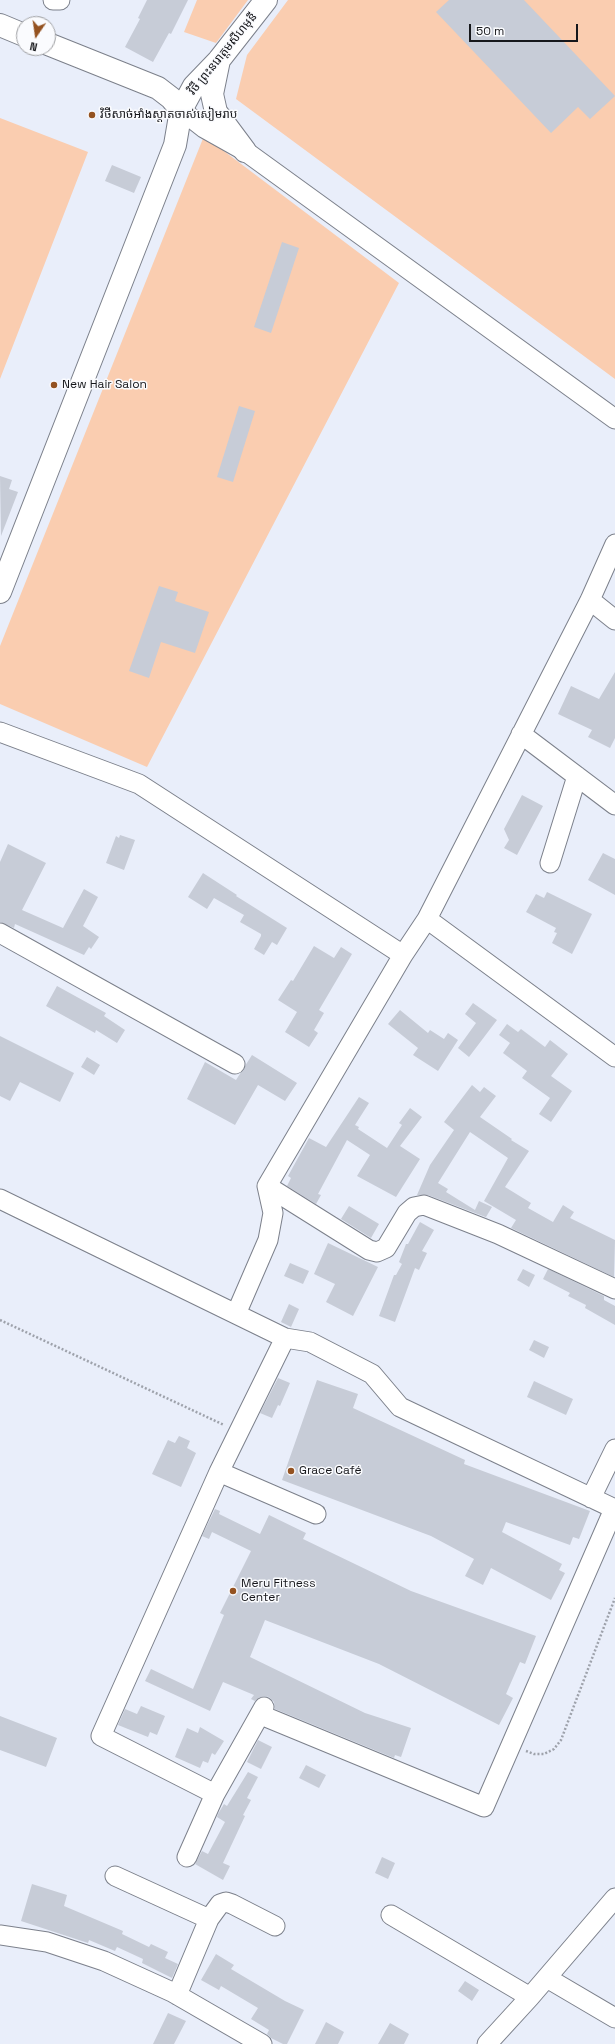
<!DOCTYPE html>
<html>
<head>
<meta charset="utf-8">
<style>
  body { margin:0 }
  #map { position:relative; width:615px; height:2044px; overflow:hidden; background:#e9eefa; font-family:"Space Grotesk",sans-serif }
  canvas { display:block }
  .north { position:absolute; left:16px; top:16px; width:40px; height:40px; box-sizing:border-box; background:#fafbfe; border:1px solid #9fa0a3; border-radius:50%; rotate:193deg; font-size:11px; font-weight:700; line-height:16px; text-align:center; color:#16171b }
  .north::after { content:''; display:block; margin:auto; width:14px; height:18px; background:#945220; clip-path:polygon(50% 0,100% 100%,50% 72%,0 100%) }
  .scale { position:absolute; left:469px; top:24px; width:109px; height:18px; box-sizing:border-box; border:2px solid #16171b; border-top:0; padding-left:5px; font-size:12px; line-height:14px; white-space:nowrap; color:#16171b; -webkit-text-stroke:3px #fafbfe; paint-order:stroke }
</style>
</head>
<body>
<div id="map">
<canvas width="615" height="2044"></canvas>
<div class="north">N</div>
<div class="scale">50 m</div>
</div>
<script>
const c = document.querySelector('canvas').getContext('2d');
c.lineJoin = 'round';
function paint(path, color) {
  c.fillStyle = color;
  c.fill(path, 'evenodd');
}
function shape(rows) {
  const path = new Path2D();
  for (const r of rows) {
    path.moveTo(r[0], r[1]);
    for (let i = 2; i < r.length; i += 2) path.lineTo(r[i], r[i + 1]);
  }
  return path;
}
function strokePath(path, color, width, dash) {
  c.strokeStyle = color;
  c.lineWidth = width;
  c.lineCap = dash ? 'butt' : 'round';
  c.setLineDash(dash || []);
  c.stroke(path);
}
function write(font, color, halo, rows, align = 'center') {
  c.font = font + ' "Space Grotesk","Noto Sans Khmer",sans-serif';
  c.lineWidth = 3;
  c.setLineDash([]);
  c.textBaseline = 'middle';
  c.strokeStyle = halo;
  c.fillStyle = color;
  for (const [text, x, y, turn = 0] of rows) {
    c.save();
    c.translate(x, y);
    c.rotate((+turn || 0) * Math.PI / 180);
    c.textAlign = isNaN(turn) ? turn : align;
    if (halo) c.strokeText(text, 0, 0);
    c.fillText(text, 0, 0);
    c.restore();
  }
}
paint(shape([
  [197,0,248,0,216,43,184,32],
  [288,0,615,0,615,379,236,99,247,55],
  [0,118,88,152,0,379],
  [204,136,399,283,147,767,0,704,0,646]
]), '#facdb0');
paint(shape([
  [147,0,188,0,171,34,169,33,153,62,125,47,140,19,138,18],
  [449,0,524,0,615,96,590,119,578,107,551,133,436,12],
  [112,165,141,177,134,193,105,181],
  [282,242,299,248,271,333,254,327],
  [239,406,255,411,233,482,217,477],
  [0,476,12,480,9,489,18,492,1,536],
  [159,586,178,592,175,601,209,612,195,653,161,642,149,678,129,671],
  [615,672,615,738,610,748,588,737,592,730,558,714,571,686,599,699],
  [522,795,543,806,517,855,504,848,509,840,504,829],
  [120,835,135,840,124,870,106,863,116,836,119,838],
  [8,844,46,863,22,910,63,928,84,889,98,897,83,926,99,937,91,949,89,947,84,955,15,924,14,928,0,922,0,862],
  [603,853,615,859,615,895,588,880],
  [203,873,237,895,236,896,287,928,277,945,272,942,264,955,254,949,261,936,261,934,240,922,244,915,214,898,207,909,188,897],
  [547,892,592,914,572,954,552,943,557,933,554,932,556,928,526,912,536,894,544,898],
  [314,946,334,958,341,947,352,954,319,1010,324,1013,314,1030,318,1033,309,1047,285,1032,297,1012,278,1000,291,980,293,981],
  [57,986,106,1013,104,1016,125,1030,117,1043,96,1030,95,1033,46,1006],
  [473,1003,497,1020,469,1057,458,1048,476,1023,465,1014],
  [400,1010,428,1033,430,1030,444,1039,448,1033,458,1040,438,1071,413,1055,418,1048,388,1024],
  [507,1024,518,1032,521,1029,545,1047,550,1040,568,1054,551,1076,572,1091,551,1122,539,1114,550,1098,522,1078,527,1071,503,1053,510,1043,499,1035],
  [0,1036,74,1073,60,1102,20,1082,10,1101,0,1096],
  [252,1055,297,1083,285,1101,258,1085,235,1125,187,1099,205,1062,236,1080],
  [87,1057,100,1065,94,1075,81,1067],
  [472,1085,480,1092,484,1087,496,1096,480,1117,512,1139,511,1140,529,1151,505,1187,531,1203,528,1208,553,1222,563,1205,574,1212,570,1218,615,1240,614,1277,511,1228,516,1220,484,1201,508,1158,470,1132,438,1183,448,1189,446,1192,475,1210,479,1201,492,1207,486,1217,488,1218,428,1195,417,1195,430,1165,454,1130,444,1122],
  [359,1097,369,1103,355,1125,359,1127,358,1129,387,1148,402,1125,399,1123,410,1108,422,1117,400,1146,420,1159,396,1197,357,1176,370,1155,347,1140,318,1194,321,1195,316,1204,287,1186,291,1178,288,1176,309,1138,326,1147],
  [349,1206,379,1224,371,1238,341,1219],
  [420,1222,434,1230,422,1251,427,1253,419,1270,415,1268,395,1322,379,1316,394,1275,396,1275,402,1264,399,1262,406,1244,408,1244],
  [328,1243,378,1267,353,1316,326,1302,335,1284,314,1274],
  [290,1263,309,1271,303,1284,284,1276],
  [523,1269,535,1275,529,1287,517,1280],
  [548,1269,604,1296,604,1300,615,1306,615,1325,585,1308,586,1305,568,1296,570,1293,543,1279],
  [289,1304,299,1309,291,1327,281,1322],
  [534,1340,549,1347,544,1358,529,1350],
  [278,1378,290,1383,280,1406,278,1405,272,1418,260,1413],
  [317,1380,358,1394,353,1408,465,1460,464,1464,590,1511,579,1539,573,1537,570,1545,506,1522,502,1532,562,1564,559,1570,565,1573,551,1600,491,1568,483,1585,465,1576,474,1559,431,1536,282,1480],
  [534,1381,573,1399,566,1415,527,1397],
  [179,1436,190,1441,187,1448,196,1453,181,1487,152,1474,168,1440,175,1443],
  [215,1509,220,1511,219,1514,260,1534,269,1515,306,1533,303,1539,411,1591,536,1636,525,1664,520,1662,506,1694,513,1698,499,1725,379,1664,265,1620,250,1657,365,1713,411,1728,401,1757,395,1755,394,1758,275,1709,274,1702,269,1697,264,1696,255,1701,251,1699,254,1695,223,1682,210,1711,145,1681,151,1669,193,1689,224,1615,220,1613,251,1551,212,1532,209,1539,202,1536],
  [141,1706,165,1716,157,1735,150,1732,148,1737,118,1725,125,1709,137,1714],
  [0,1716,57,1738,46,1767,0,1750],
  [200,1727,224,1741,215,1755,212,1753,208,1763,203,1761,200,1768,175,1757,187,1728,198,1733],
  [258,1740,272,1747,261,1769,247,1762],
  [306,1765,326,1775,319,1788,299,1778],
  [248,1772,258,1777,247,1798,251,1800,243,1815,245,1816,223,1863,230,1866,223,1880,195,1864,202,1851,208,1854,225,1822,217,1817,218,1814,224,1804,227,1806],
  [382,1857,395,1863,388,1879,375,1873],
  [32,1884,67,1895,64,1906,123,1931,122,1934,149,1947,151,1944,168,1952,165,1958,178,1964,172,1978,142,1963,143,1959,117,1947,115,1951,89,1940,88,1943,21,1921],
  [216,1954,234,1965,231,1969,285,2001,304,2010,287,2044,283,2044,271,2038,267,2034,269,2030,251,2019,258,2008,221,1986,219,1990,201,1980],
  [465,1981,479,1990,472,2001,458,1991],
  [168,2013,186,2021,174,2044,153,2044],
  [326,2022,344,2032,338,2044,315,2044],
  [390,2023,409,2034,404,2044,378,2044]
]), '#c7ccd7');
const minor = shape([
  [53,0,60,0],
  [181,110,204,128,245,151,615,419],
  [590,600,615,620],
  [0,732,139,784,403,955],
  [521,734,615,805],
  [550,863,577,776],
  [427,919,615,1057],
  [0,933,235,1064],
  [267,1186,369,1250,377,1252,386,1248,407,1213,414,1207,424,1205,498,1234,615,1289],
  [0,1199,285,1338,219,1472,101,1736,215,1794,264,1707],
  [236,1314,268,1240,273,1213,267,1186,403,955,427,919,590,600,615,544],
  [285,1338,310,1342,372,1374,400,1407,615,1509],
  [219,1472,316,1514],
  [591,1498,615,1449],
  [261,1715,484,1807,614,1509],
  [187,1857,215,1794],
  [115,1876,209,1919],
  [391,1915,530,1997],
  [0,1935,47,1942,104,1961,172,1992,262,2044],
  [547,1978,615,2018],
  [177,1995,209,1919,220,1904,226,1902,232,1904,275,1926],
  [487,2044,530,1997,615,1898]
]);
const major = shape([
  [0,25,24,35],
  [48,44,158,88,171,98,181,110],
  [219,60,212,94,216,112,245,151],
  [0,592,175,145,181,110,194,86,219,60,266,0]
]);
strokePath(minor, '#7c808b', 21);
strokePath(major, '#7c808b', 24);
strokePath(shape([
  [0,1320,224,1425],
  [526,1751,534,1754,544,1754,554,1749,561,1740,615,1598]
]), '#9ea2ab', 2.5, [2, 2]);
strokePath(minor, '#fff', 19);
strokePath(major, '#fff', 22);
for (const [x, y, r, color] of [
  [92,115,4,"#945220"],
  [54,385,4,"#945220"],
  [291,1471,4,"#945220"],
  [233,1591,4,"#945220"]
]) {
  const dot = new Path2D();
  dot.arc(x, y, r, 0, 2 * Math.PI);
  c.fillStyle = color;
  c.fill(dot);
  strokePath(dot, '#fafbfe', 1.5);
}
write('12px', '#16171b', '#fafbfe', [
  ["វិថី ព្រះនរោត្ដមសីហមុនី",223,54,-51]
]);
write('12px', '#16171b', '#fafbfe', [
  ["វិថីសាច់អាំងស្តាតចាស់សៀមរាប",100,115],
  ["New Hair Salon",62,385],
  ["Grace Café",299,1471],
  ["Meru Fitness",241,1584],
  ["Center",241,1598]
], 'left');
</script>
</body>
</html>
